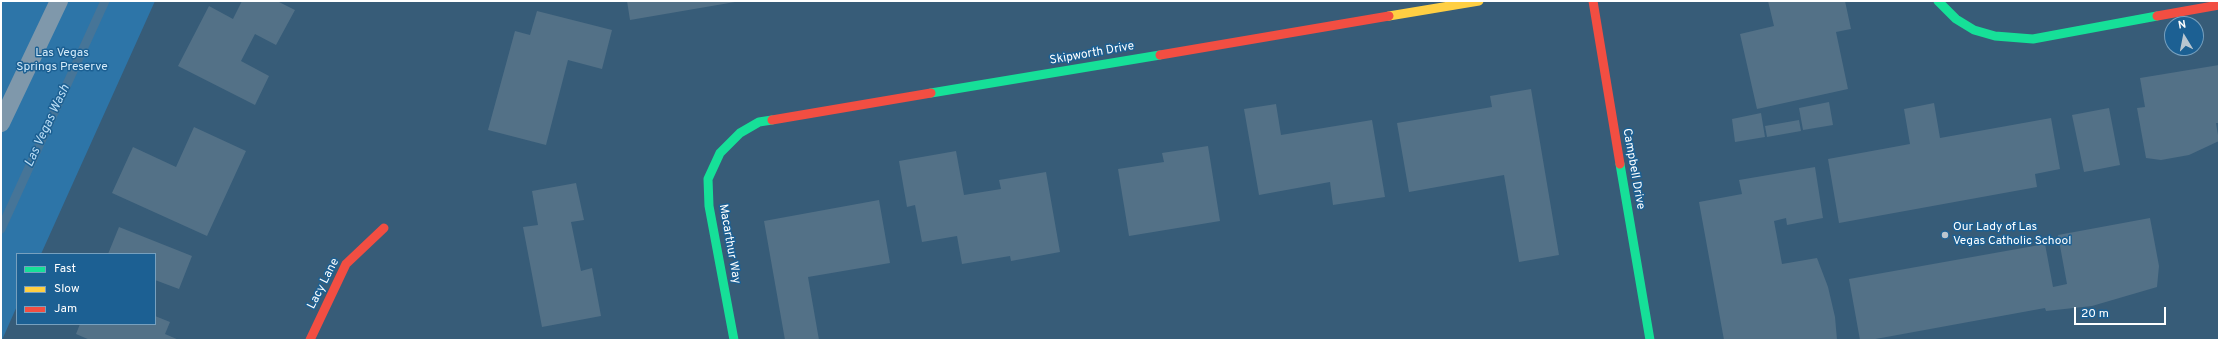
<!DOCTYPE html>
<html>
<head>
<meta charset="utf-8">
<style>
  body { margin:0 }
  #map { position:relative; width:2220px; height:341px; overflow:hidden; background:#375c78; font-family:Overpass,sans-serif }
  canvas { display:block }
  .frame { position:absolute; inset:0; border:2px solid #fff; pointer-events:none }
  .legend { position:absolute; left:16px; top:253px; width:140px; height:72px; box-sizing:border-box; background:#1c6093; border:1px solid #77a0be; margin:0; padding:5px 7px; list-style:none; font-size:12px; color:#fff }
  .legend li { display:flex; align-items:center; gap:8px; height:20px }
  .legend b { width:20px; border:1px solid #77a0be }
  .north { position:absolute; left:2164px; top:16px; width:40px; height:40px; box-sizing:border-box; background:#1c6093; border:1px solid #77a0be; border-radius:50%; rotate:350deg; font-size:11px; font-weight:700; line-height:16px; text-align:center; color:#fff }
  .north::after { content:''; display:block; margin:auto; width:14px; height:18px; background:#b9c6d0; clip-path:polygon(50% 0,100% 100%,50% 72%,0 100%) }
  .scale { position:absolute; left:2074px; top:307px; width:92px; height:18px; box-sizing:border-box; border:2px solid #fff; border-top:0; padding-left:5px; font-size:12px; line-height:14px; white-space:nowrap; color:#fff; -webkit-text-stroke:3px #1c6093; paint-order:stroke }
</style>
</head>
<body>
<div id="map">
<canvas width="2220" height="341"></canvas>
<div class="frame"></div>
<ul class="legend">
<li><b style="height:5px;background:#16e098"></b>Fast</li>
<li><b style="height:5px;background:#ffcf43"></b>Slow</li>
<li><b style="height:5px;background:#f24e42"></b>Jam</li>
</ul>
<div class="north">N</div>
<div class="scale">20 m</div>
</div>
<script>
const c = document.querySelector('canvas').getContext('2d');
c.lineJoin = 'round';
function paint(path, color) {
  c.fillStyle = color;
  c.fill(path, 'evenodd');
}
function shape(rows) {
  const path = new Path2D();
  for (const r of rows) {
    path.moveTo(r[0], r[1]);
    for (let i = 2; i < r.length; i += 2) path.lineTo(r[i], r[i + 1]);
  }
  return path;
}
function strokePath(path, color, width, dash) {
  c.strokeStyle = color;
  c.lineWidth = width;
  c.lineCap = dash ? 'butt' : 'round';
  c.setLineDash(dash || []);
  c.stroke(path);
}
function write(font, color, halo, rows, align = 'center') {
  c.font = font + ' Overpass,sans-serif';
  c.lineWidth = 3;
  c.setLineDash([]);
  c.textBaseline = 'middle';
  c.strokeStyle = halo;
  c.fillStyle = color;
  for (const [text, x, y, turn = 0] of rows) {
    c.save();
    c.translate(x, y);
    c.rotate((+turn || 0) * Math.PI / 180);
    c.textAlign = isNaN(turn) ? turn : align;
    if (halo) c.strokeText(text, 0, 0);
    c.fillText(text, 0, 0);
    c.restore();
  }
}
paint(shape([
  [1,1,155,1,41,254,17,254,17,306,2,340]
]), '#2d75a8');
strokePath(shape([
  [1,229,105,1]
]), '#467598', 9);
paint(shape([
  [242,1,277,1,295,10,276,45,255,34,241,61,269,76,255,105,178,66,209,6,233,19],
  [627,1,735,1,735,2,630,20],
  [1768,1,1845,1,1851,29,1836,32,1848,89,1757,109,1740,34,1774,26],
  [537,11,612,30,602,69,568,60,546,145,488,130,515,31,530,35],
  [2219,65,2219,123,2216,123,2219,141,2189,155,2161,160,2146,158,2137,108,2145,107,2140,78],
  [1531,89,1559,255,1519,262,1504,175,1409,192,1397,123,1492,107,1490,96],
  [1829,102,1833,125,1803,130,1799,108],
  [1934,103,1940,138,2051,118,2060,169,2035,174,2037,187,1839,223,1828,159,1910,144,1904,109],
  [1276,104,1281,135,1372,120,1385,197,1333,205,1330,182,1259,195,1244,109],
  [2109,108,2120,165,2084,172,2072,115],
  [1761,113,1765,137,1735,142,1732,119],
  [1799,120,1801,131,1767,137,1765,126],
  [194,127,246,151,207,236,112,193,133,147,176,167],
  [1208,146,1220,221,1129,236,1118,169,1164,162,1162,153],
  [956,151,964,195,1001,189,999,180,1046,172,1060,252,1011,261,1010,256,962,264,957,236,922,242,915,205,907,207,899,161],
  [1815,167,1823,218,1787,225,1786,218,1774,221,1782,264,1817,258,1828,287,1835,317,1837,340,1724,340,1699,202,1742,194,1739,180],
  [576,183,584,220,571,222,581,271,592,268,601,316,542,327,523,227,538,225,532,191],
  [879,200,890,263,808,277,819,340,785,340,764,221],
  [2150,218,2159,266,2157,287,2092,306,2046,311,2045,308,1870,340,1860,340,1849,279,2045,244,2053,287,2067,284,2058,235],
  [119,227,192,256,179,289,155,280,155,254,108,254],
  [155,316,170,322,165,334,179,340,90,340,76,334,80,324,155,324]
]), '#537187');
strokePath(shape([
  [1,123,59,1]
]), '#7f98ab', 18);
strokePath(shape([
  [1938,1,1956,19,1974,30,1995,36,2033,39,2157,16],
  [931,93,1160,55],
  [1620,164,1650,340],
  [734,340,709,206,708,179,720,153,740,133,759,122,772,120]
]), '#16e098', 9);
strokePath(shape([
  [1389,16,1479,1]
]), '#ffcf43', 9);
strokePath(shape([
  [1593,1,1620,164],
  [2157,16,2219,5],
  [1160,55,1389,16],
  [772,120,931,93],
  [310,340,346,264,384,228]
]), '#f24e42', 9);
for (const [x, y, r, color] of [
  [1945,235,4,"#b9c6d0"]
]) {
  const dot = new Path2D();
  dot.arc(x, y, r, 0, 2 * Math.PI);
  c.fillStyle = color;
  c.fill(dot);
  strokePath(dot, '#1c6093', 1.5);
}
write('12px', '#d4ebfa', '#1c6093', [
  ["Las Vegas",62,54],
  ["Springs Preserve",62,68]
]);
write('12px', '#fff', '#1c6093', [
  ["Skipworth Drive",1092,54,-10],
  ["Campbell Drive",1633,169,80],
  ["Macarthur Way",729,244,80],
  ["Lacy Lane",324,284,-63]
]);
write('12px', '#fff', '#1c6093', [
  ["Our Lady of Las",1953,228],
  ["Vegas Catholic School",1953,242]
], 'left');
write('italic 13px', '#baddf5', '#1c6093', [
  ["Las Vegas Wash",48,126,-65]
]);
</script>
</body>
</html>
